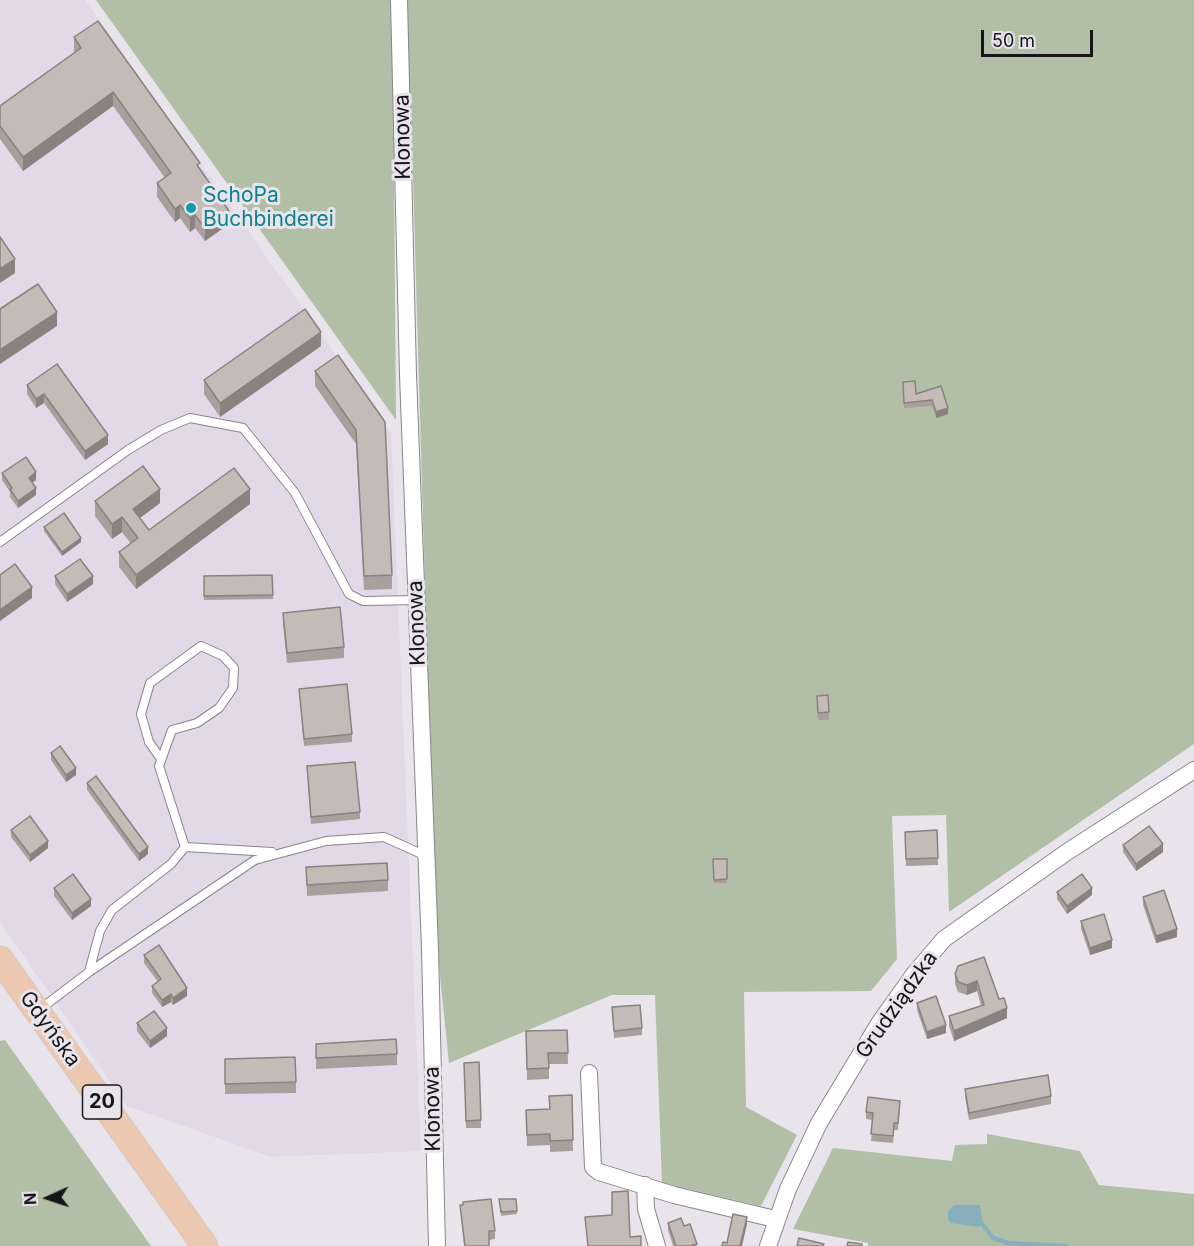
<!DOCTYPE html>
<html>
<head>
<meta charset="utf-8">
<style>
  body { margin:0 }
  #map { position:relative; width:1194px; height:1246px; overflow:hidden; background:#e9e4ec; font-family:Inter,sans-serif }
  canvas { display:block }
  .north { position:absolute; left:18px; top:1168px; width:60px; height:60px; -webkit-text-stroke:4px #e9e4ec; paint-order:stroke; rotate:267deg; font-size:16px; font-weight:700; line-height:24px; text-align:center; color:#161517 }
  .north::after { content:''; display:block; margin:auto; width:21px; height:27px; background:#161517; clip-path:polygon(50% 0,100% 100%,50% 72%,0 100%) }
  .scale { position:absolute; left:981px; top:30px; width:112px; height:27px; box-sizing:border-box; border:3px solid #161517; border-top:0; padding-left:8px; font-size:18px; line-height:21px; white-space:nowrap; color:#161517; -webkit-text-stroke:4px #e9e4ec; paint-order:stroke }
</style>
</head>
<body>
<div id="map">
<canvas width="1194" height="1246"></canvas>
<div class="north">N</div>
<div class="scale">50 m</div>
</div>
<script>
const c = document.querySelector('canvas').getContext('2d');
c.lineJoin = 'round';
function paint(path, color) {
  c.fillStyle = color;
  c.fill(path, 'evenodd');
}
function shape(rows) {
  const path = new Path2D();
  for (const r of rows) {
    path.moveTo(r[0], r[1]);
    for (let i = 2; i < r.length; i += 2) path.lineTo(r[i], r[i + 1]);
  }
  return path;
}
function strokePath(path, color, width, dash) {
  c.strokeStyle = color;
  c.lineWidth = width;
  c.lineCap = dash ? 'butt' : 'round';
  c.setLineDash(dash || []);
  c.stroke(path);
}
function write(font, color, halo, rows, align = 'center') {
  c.font = font + ' Inter,sans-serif';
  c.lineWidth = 6;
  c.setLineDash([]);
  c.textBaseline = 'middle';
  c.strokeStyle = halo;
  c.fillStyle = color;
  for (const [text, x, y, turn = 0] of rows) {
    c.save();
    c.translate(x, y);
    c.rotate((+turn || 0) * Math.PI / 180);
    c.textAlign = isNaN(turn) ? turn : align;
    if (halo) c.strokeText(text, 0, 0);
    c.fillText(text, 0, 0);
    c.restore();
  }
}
paint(shape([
  [0,0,85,0,391,433,421,1151,271,1157,127,1106,0,922]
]), '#e2d9e8');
paint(shape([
  [96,0,1194,0,1194,744,949,912,946,815,892,816,897,959,871,991,744,992,746,1107,797,1135,761,1206,662,1183,655,995,612,995,449,1063,435,927,413,178,394,179,396,420],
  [5,1040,151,1246,0,1246,0,1041],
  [987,1134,1080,1151,1099,1185,1194,1194,1194,1246,868,1246,868,1243,793,1229,833,1148,952,1161,955,1145,987,1144]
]), '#b1bfa6');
paint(shape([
  [954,1205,980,1205,983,1225,978,1227,951,1223,948,1219,948,1211]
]), '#89afbc');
strokePath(shape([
  [983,1225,993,1238,1008,1243,1067,1246]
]), '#89afbc', 4.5);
const service = shape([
  [0,542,128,450,161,430,190,418,243,428,295,493,349,594,363,601,416,600],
  [161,759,149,742,141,714,150,683,201,646,223,656,234,668,233,688,219,708,197,723,172,730,159,766,185,847],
  [89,972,100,931,112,910,171,864,185,847,272,852],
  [39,1010,89,972,255,860,326,841,384,837,426,856]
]);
const minor = shape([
  [399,0,408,375,430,949,437,1246],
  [589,1073,593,1167,599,1172,674,1195,775,1219],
  [645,1185,646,1209,657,1246],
  [768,1246,788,1189,819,1123,880,1022,915,973,944,939,1067,852,1194,770]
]);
const primary = shape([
  [0,959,205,1246]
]);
strokePath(service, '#89858c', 10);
strokePath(minor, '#89858c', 18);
strokePath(primary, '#c2c2c3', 27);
strokePath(service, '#fff', 8);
strokePath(minor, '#fff', 16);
strokePath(primary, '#edc8b0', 26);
paint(shape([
  [74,37,200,170,229,224,205,241,195,228,190,232,180,218,175,222,157,197,157,183,165,178,113,106,23,171,0,139,0,106,75,53,74,51],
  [321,346,220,417,204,394,204,380],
  [338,355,392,575,392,589,364,590,356,444,315,386,315,371],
  [57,364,108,444,85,460,44,403,36,408,27,394,27,385],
  [941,386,948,414,936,418,932,406,904,408,903,388,916,394],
  [2,473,36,480,32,483,36,495,18,508,10,497,10,492,2,480],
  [95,501,160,503,140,518,149,530,250,504,136,589,119,567,119,552,131,544,122,532,112,539,95,516],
  [44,527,81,542,62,556,44,531],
  [272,575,273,599,204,600,204,576],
  [55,576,93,584,67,602,55,584],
  [283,613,344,647,344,658,287,663,283,624],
  [299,689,352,734,352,742,304,746],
  [817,696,829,712,829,720,818,720],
  [51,753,76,775,66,782,51,760],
  [307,766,360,812,360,819,311,824],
  [87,783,148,854,139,861,87,790],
  [11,830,48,848,30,862,11,837],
  [937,830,938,865,906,866,905,832],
  [1123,845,1163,852,1136,871,1123,852],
  [713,859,727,859,727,883,714,883],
  [306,867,388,880,388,891,307,896],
  [54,888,91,906,72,920,54,896],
  [1057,892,1092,895,1067,914,1057,899],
  [1143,897,1177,937,1156,943,1143,905],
  [1081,921,1112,948,1090,955,1081,929],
  [144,955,187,996,173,1005,171,1002,162,1007,152,993,152,986,158,982,144,963],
  [958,966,999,999,1007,1018,954,1041,949,1026,949,1016,981,1006,977,991,967,995,958,992,955,984,955,974],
  [917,1003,946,1033,927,1039,917,1010],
  [612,1007,642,1028,642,1035,614,1038],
  [137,1023,167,1036,150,1048,137,1031],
  [567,1030,568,1064,549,1064,549,1079,527,1080,526,1031],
  [316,1044,397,1054,397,1065,316,1069],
  [225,1059,296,1082,296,1093,225,1094],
  [479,1062,481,1128,466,1128,464,1063],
  [965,1089,1051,1096,1051,1104,969,1120,965,1097],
  [572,1095,573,1151,550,1152,550,1145,527,1146,526,1110,549,1109,549,1096],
  [900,1108,898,1130,894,1130,893,1143,871,1141,873,1120,866,1119,866,1112],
  [499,1199,516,1199,517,1214,501,1216],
  [460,1205,495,1231,495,1239,489,1240,489,1246,464,1246],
  [668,1223,684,1226,697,1246,673,1246,668,1230]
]), '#a9a09d');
paint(shape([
  [113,92,113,106,23,171,23,157],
  [180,205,180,218,175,222,175,209],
  [229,211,229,224,205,241,205,228],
  [195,215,195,228,190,232,190,218],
  [15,259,15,273,0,283,0,269],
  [57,312,57,326,0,364,0,350],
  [321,332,321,346,220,417,220,403],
  [44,394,44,403,36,408,36,399],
  [948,408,948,414,936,418,936,412],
  [108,435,108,444,85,460,85,451],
  [36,472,36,480,29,485,29,478],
  [36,488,36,495,18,508,18,501],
  [160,489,160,503,133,523,133,509],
  [250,489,250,504,136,589,136,575],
  [122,517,122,532,112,539,112,524],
  [81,538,81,542,62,556,62,552],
  [93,576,93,584,67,602,67,594],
  [32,587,32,598,0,621,0,610],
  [76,768,76,775,66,782,66,775],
  [48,841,48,848,30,862,30,855],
  [1163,844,1163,852,1136,871,1136,864],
  [148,847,148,854,139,861,139,854],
  [1092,888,1092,895,1067,914,1067,906],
  [91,899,91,906,72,920,72,913],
  [1177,929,1177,937,1156,943,1156,936],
  [1112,940,1112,948,1090,955,1090,948],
  [977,981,977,991,967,995,967,985],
  [187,988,187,996,173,1005,173,998],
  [171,994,171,1002,162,1007,162,1000],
  [1007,1008,1007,1018,954,1041,954,1031],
  [946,1025,946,1033,927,1039,927,1032],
  [167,1028,167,1036,150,1048,150,1041],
  [747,1217,747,1224,742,1246,740,1246]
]), '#89827f');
const building = shape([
  [98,21,200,163,197,165,229,211,205,228,195,215,190,218,180,205,175,209,157,183,171,173,113,92,23,157,0,126,0,106,81,48,74,37,98,21],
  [0,237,15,259,0,269,0,237],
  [38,284,57,312,0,350,0,309,38,284],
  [305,309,321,332,220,403,204,380,305,309],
  [338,355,385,422,392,575,364,576,356,430,315,371,338,355],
  [57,364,108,435,85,451,44,394,36,399,27,385,57,364],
  [915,381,916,394,941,386,948,408,936,412,932,400,904,403,903,382,915,381],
  [26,457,36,472,29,478,36,488,18,501,10,489,12,488,2,473,26,457],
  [143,466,160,489,133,509,149,530,234,468,250,489,136,575,119,552,138,538,122,517,112,524,95,501,143,466],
  [64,513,81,538,62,552,44,527,64,513],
  [80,559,93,576,67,594,55,576,80,559],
  [15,564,32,587,0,610,0,575,15,564],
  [272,575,273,595,204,596,204,576,272,575],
  [340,607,344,647,287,653,283,613,340,607],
  [347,684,352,734,304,739,299,689,347,684],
  [828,695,829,712,818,713,817,696,828,695],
  [60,746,76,768,66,775,51,753,60,746],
  [355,762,360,812,311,817,307,766,355,762],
  [96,776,148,847,139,854,87,783,96,776],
  [30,816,48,841,30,855,11,830,30,816],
  [1149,826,1163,844,1136,864,1123,845,1149,826],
  [937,830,938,858,906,859,905,832,937,830],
  [713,859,727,859,727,879,714,880,713,859],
  [387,863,388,880,307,885,306,867,387,863],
  [73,874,91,899,72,913,54,888,73,874],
  [1082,874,1092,888,1067,906,1057,892,1082,874],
  [1164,890,1177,929,1156,936,1143,897,1164,890],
  [1104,914,1112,940,1090,948,1081,921,1104,914],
  [159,945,187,988,173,998,171,994,162,1000,152,986,161,979,144,955,159,945],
  [984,957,999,999,1004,998,1007,1008,954,1031,949,1016,984,1005,977,981,967,985,958,982,955,974,958,966,984,957],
  [936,996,946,1025,927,1032,917,1003,936,996],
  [640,1005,642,1028,614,1031,612,1007,640,1005],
  [154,1011,167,1028,150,1041,137,1023,154,1011],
  [567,1030,568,1053,548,1053,549,1068,527,1069,526,1031,567,1030],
  [396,1039,397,1054,316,1058,316,1044,396,1039],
  [295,1057,296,1082,225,1084,225,1059,295,1057],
  [479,1062,481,1120,466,1121,464,1063,479,1062],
  [1048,1075,1051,1096,969,1113,965,1089,1048,1075],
  [572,1095,573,1140,550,1141,550,1134,527,1135,526,1110,550,1109,549,1096,572,1095],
  [868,1097,900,1101,898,1123,894,1123,893,1136,871,1134,873,1113,866,1112,868,1097],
  [628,1191,630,1237,641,1236,641,1246,588,1246,585,1217,612,1215,612,1192,628,1191],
  [491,1199,495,1231,489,1231,489,1246,465,1246,460,1205,463,1205,463,1202,491,1199],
  [499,1199,516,1199,517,1211,501,1212,499,1199],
  [733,1214,747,1217,740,1246,722,1246,723,1242,727,1243,733,1214],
  [681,1218,684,1226,690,1224,697,1244,690,1246,676,1246,668,1223,681,1218],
  [799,1238,824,1244,823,1246,797,1246,799,1238],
  [848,1242,862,1244,862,1246,847,1246,848,1242]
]);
paint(building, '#c4bab6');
strokePath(building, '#89827f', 1.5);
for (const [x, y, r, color] of [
  [191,208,6,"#0f9aa8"]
]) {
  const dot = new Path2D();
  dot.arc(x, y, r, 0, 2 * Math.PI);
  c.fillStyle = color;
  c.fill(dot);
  strokePath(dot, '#e9e4ec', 2);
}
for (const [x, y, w] of [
  [102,1102,39]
]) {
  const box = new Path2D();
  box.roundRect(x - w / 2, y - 17, w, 34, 4.5);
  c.fillStyle = '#e9e4ec';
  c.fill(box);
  strokePath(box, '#161517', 1.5);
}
write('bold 20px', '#161517', null, [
  ["20",102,1102]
]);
write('21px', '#161517', '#e9e4ec', [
  ["Klonowa",403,137,-91],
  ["Klonowa",417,623,-92],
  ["Grudziądzka",897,1005,-55],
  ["Gdyńska",50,1029,54],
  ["Klonowa",433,1109,-91]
]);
write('21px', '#0d838f', '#e9e4ec', [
  ["SchoPa",203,196],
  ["Buchbinderei",203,220]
], 'left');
</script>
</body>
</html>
